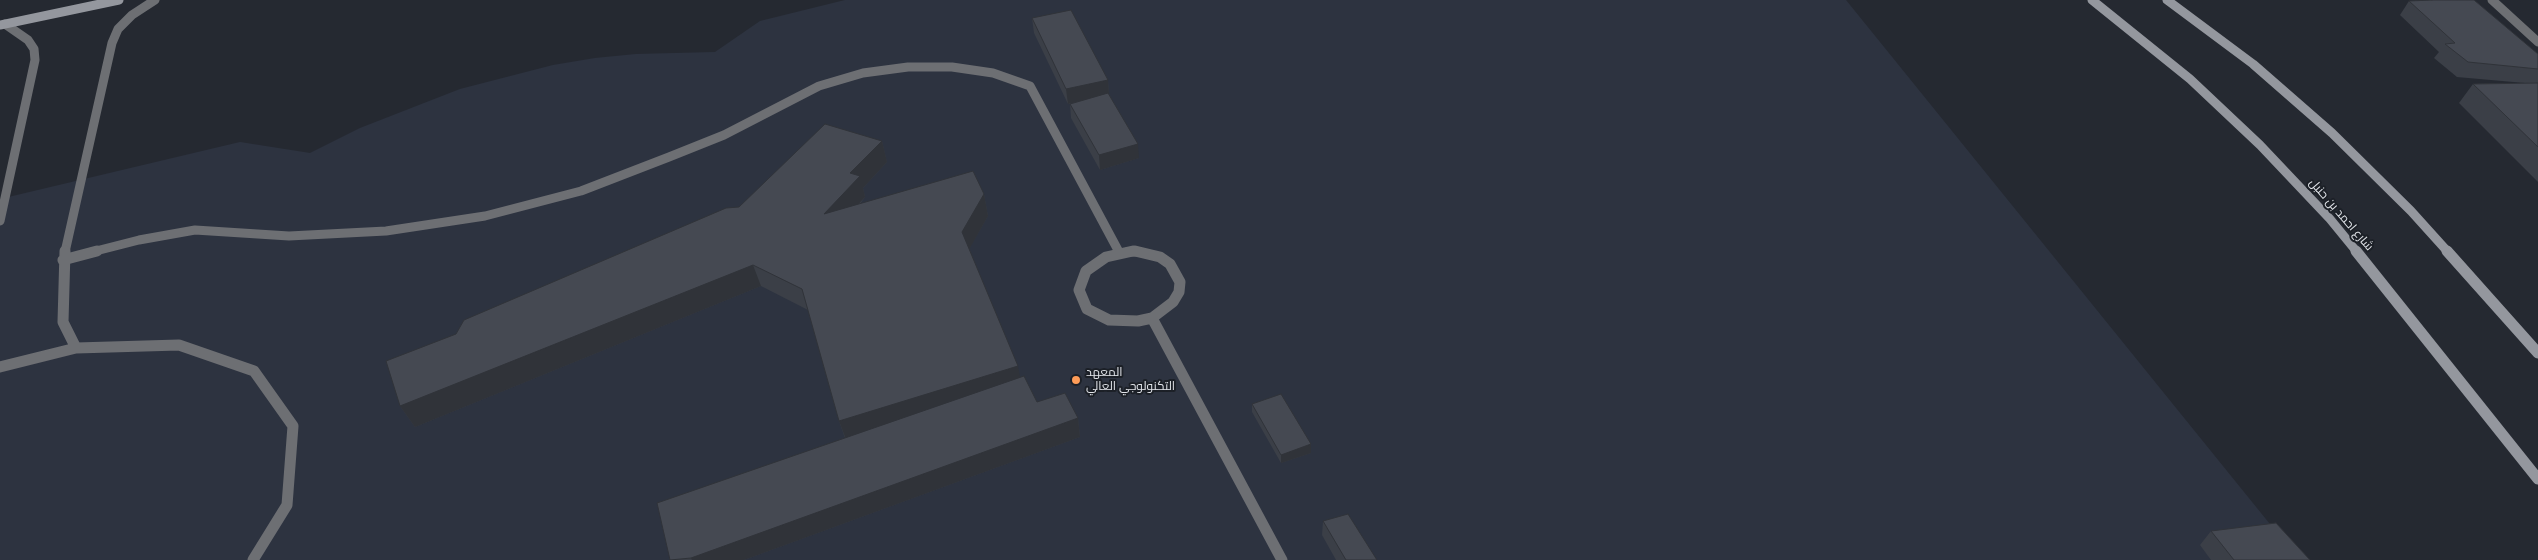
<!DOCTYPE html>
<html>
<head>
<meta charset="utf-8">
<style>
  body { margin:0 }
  canvas { display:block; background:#252931 }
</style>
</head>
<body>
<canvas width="2538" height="560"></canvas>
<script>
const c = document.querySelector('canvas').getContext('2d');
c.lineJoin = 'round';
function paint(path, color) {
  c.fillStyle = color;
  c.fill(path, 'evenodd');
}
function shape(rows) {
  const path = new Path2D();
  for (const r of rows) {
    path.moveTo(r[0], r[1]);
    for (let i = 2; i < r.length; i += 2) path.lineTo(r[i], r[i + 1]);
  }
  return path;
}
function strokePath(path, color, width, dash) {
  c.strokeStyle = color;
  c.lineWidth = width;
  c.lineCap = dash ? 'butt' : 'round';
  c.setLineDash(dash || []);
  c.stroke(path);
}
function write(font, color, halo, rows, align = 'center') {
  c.font = font + ' "Varela Round",Cairo,sans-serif';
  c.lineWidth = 4;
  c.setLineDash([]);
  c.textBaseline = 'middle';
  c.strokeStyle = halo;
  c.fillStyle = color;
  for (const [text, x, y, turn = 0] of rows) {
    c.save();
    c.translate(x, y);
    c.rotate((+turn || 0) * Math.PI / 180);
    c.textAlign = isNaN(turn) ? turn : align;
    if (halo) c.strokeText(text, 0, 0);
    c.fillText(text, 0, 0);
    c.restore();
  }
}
paint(shape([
  [845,0,1846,0,2299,560,0,560,0,199,240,142,310,153,360,128,460,89,553,65,595,58,636,54,715,52,760,21]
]), '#2d3340');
strokePath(shape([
  [0,221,35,60,34,49,28,40,5,24],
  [65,252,112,43,118,29,132,15,155,0],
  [92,252,139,240,195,230,289,236,386,231,485,216,581,191,669,157,724,135,819,86,863,73,908,67,952,67,993,73,1030,86,1119,252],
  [1127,252,1140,252]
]), '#6d6f73', 9);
strokePath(shape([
  [65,251,63,322,76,348],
  [1133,251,1106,257,1086,271,1079,290,1087,309,1109,320,1138,321,1152,318,1173,302,1179,292,1180,282,1170,264,1160,257,1135,251],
  [63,260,97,251],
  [1152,318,1282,560],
  [0,367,76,348,179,345,254,371,293,426,287,505,253,560]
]), '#6d6f73', 11);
strokePath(shape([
  [2492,0,2538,42]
]), '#6d6f73', 9);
strokePath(shape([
  [2092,0,2190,79,2260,145,2330,219,2357,252],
  [2167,0,2253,64,2332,133,2411,211,2448,252],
  [0,25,119,0]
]), '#94979e', 9);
strokePath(shape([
  [2356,251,2538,479],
  [2447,251,2538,353]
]), '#94979e', 11);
paint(shape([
  [2409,1,2538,54,2538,182,2459,103,2473,84,2525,83,2457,77,2434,58,2439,52,2400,15],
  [1032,18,1108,80,1109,94,1139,158,1100,170,1071,118,1070,104,1068,104,1034,33],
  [882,141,887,162,863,188,865,197,860,204,984,194,988,216,969,249,1020,378,1037,402,1078,418,1080,437,744,560,670,560,845,438,839,421,808,310,761,286,415,427,400,406,456,334,739,207],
  [1252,404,1311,444,1311,453,1281,463,1252,412],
  [1323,521,1377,560,1336,560,1322,535],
  [2211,531,2310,560,2211,560,2200,545]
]), '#3b3f47');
paint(shape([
  [1108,80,1109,94,1068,104,1066,89],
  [882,141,887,162,863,188,865,197,830,235,824,214,850,173],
  [1138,144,1139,158,1100,170,1099,155],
  [984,194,988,216,967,253,962,232],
  [753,265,761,286,415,427,400,406],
  [1018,366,1022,387,847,442,839,421],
  [1078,418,1080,437,744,560,692,560,691,558],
  [1311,444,1311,453,1281,463,1281,455]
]), '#303339');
const building = shape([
  [2432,0,2474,0,2538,54,2538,69,2468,62,2445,44,2455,43,2409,1,2432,0],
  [1071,10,1108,80,1066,89,1032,18,1071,10],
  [2538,83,2538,147,2473,84,2538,83],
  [1108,93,1138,144,1099,155,1070,104,1108,93],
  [825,124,882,141,850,173,860,176,824,214,973,171,984,194,962,232,1018,366,839,421,802,289,753,265,400,406,386,361,456,334,464,320,726,208,739,207,825,124],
  [1024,376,1037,402,1065,393,1078,418,691,558,670,560,657,503,1024,376],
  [1281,394,1311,444,1281,455,1252,404,1281,394],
  [1348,514,1377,560,1346,560,1323,521,1348,514],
  [2276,523,2310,560,2234,560,2211,531,2276,523]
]);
paint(building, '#454952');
strokePath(building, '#303339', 1);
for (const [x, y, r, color] of [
  [1076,380,5,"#fe9c58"]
]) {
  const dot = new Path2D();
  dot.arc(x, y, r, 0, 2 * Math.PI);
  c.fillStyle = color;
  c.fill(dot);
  strokePath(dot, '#1c2027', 2);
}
write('12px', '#e3e6eb', '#1c2027', [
  ["شارع احمد بن حنبل",2341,215,49]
]);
write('12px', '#e3e6eb', '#1c2027', [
  ["المعهد",1086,373],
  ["التكنولوجي العالي",1086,387]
], 'left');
</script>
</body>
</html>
